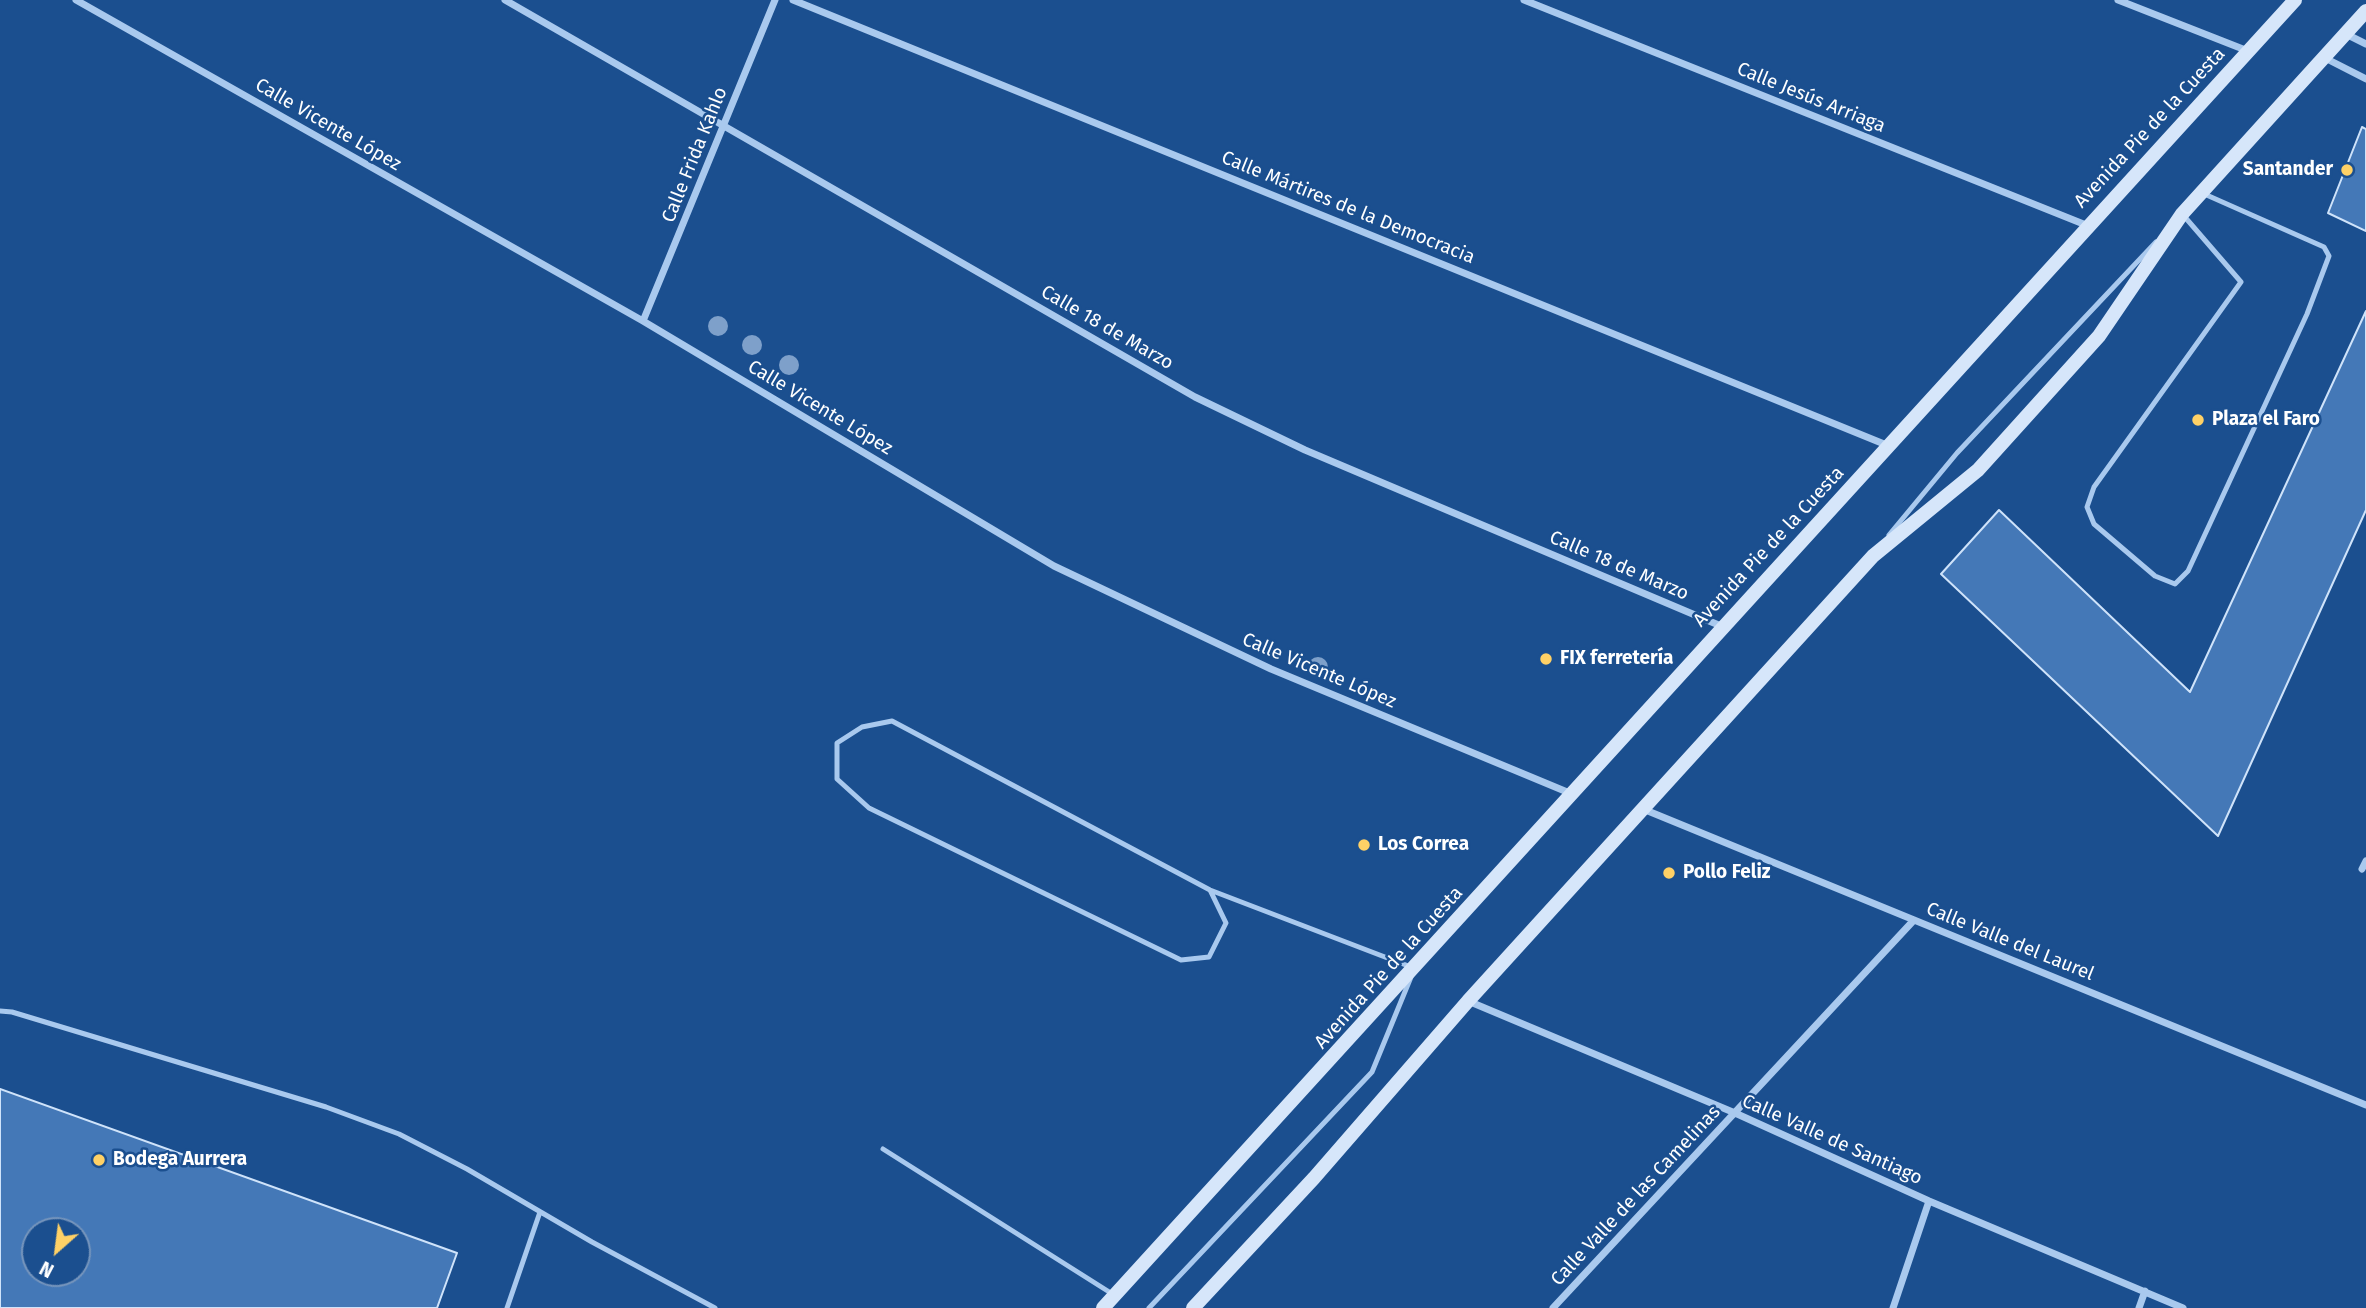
<!DOCTYPE html>
<html>
<head>
<meta charset="utf-8">
<style>
  body { margin:0 }
  #map { position:relative; width:2366px; height:1308px; overflow:hidden; background:#1b4f8f; font-family:"Fira Sans",sans-serif }
  canvas { display:block }
  .north { position:absolute; left:21px; top:1217px; width:70px; height:70px; box-sizing:border-box; background:#1b4f8f; border:2px solid #7695bc; border-radius:50%; rotate:208deg; font-size:19px; font-weight:700; line-height:28px; text-align:center; color:#fff }
  .north::after { content:''; display:block; margin:auto; width:24px; height:32px; background:#ffd166; clip-path:polygon(50% 0,100% 100%,50% 72%,0 100%) }
</style>
</head>
<body>
<div id="map">
<canvas width="2366" height="1308"></canvas>
<div class="north">N</div>
</div>
<script>
const c = document.querySelector('canvas').getContext('2d');
c.lineJoin = 'round';
function paint(path, color) {
  c.fillStyle = color;
  c.fill(path, 'evenodd');
}
function shape(rows) {
  const path = new Path2D();
  for (const r of rows) {
    path.moveTo(r[0], r[1]);
    for (let i = 2; i < r.length; i += 2) path.lineTo(r[i], r[i + 1]);
  }
  return path;
}
function strokePath(path, color, width, dash) {
  c.strokeStyle = color;
  c.lineWidth = width;
  c.lineCap = dash ? 'butt' : 'round';
  c.setLineDash(dash || []);
  c.stroke(path);
}
function write(font, color, halo, rows, align = 'center') {
  c.font = font + ' "Fira Sans",sans-serif';
  c.lineWidth = 5;
  c.setLineDash([]);
  c.textBaseline = 'middle';
  c.strokeStyle = halo;
  c.fillStyle = color;
  for (const [text, x, y, turn = 0] of rows) {
    c.save();
    c.translate(x, y);
    c.rotate((+turn || 0) * Math.PI / 180);
    c.textAlign = isNaN(turn) ? turn : align;
    if (halo) c.strokeText(text, 0, 0);
    c.fillText(text, 0, 0);
    c.restore();
  }
}
const building = shape([
  [2362,127,2366,129,2366,231,2328,213,2362,127],
  [2366,311,2366,510,2218,836,1941,574,1999,510,2190,692,2366,311],
  [0,1089,457,1253,437,1308,0,1308,0,1089],
  [35,1231,77,1231,77,1273,35,1273,35,1231]
]);
paint(building, '#4478b7');
strokePath(building, '#cfe3fa', 2);
strokePath(shape([
  [2184,216,2241,282,2094,487,2087,507,2094,524,2155,576,2175,584,2188,571,2307,314,2329,256,2324,247,2202,193],
  [1889,535,1957,453,2156,242],
  [1210,890,1226,923,1209,957,1181,960,869,808,837,779,837,743,862,727,892,721,1210,890,1411,967],
  [0,1011,12,1012,326,1107,399,1134,467,1169,592,1242,715,1308],
  [883,1149,1114,1295],
  [507,1308,540,1212],
  [1149,1308,1372,1072,1411,977]
]), '#a9c9ee', 5);
strokePath(shape([
  [76,0,643,321,1054,566,1271,669,1572,794],
  [505,0,1195,397,1305,450,1721,626],
  [793,0,1889,446],
  [1524,0,2086,225],
  [2118,0,2248,51],
  [2346,34,2366,44],
  [2325,58,2366,79],
  [643,321,775,0],
  [1643,809,2366,1105],
  [2362,869,2366,861],
  [1468,1001,1735,1113,1929,1201,2183,1308],
  [1553,1308,1914,920],
  [1893,1308,1929,1201],
  [2139,1308,2145,1291]
]), '#a9c9ee', 7);
strokePath(shape([
  [1103,1308,2295,0],
  [1193,1308,1314,1178,1468,1001,1873,556,1978,470,2099,336,2182,214,2366,11]
]), '#d6e6fa', 14);
c.fillStyle = '#7ea0ca';
for (const [x, y] of [
  [718,326],
  [752,345],
  [789,365],
  [1318,667]
]) {
  c.beginPath();
  c.arc(x, y, 10, 0, 2 * Math.PI);
  c.fill();
}
for (const [x, y, r, color] of [
  [2347,170,7,"#ffd166"],
  [2198,420,7,"#ffd166"],
  [1546,659,7,"#ffd166"],
  [1364,845,7,"#ffd166"],
  [1669,873,7,"#ffd166"],
  [99,1160,7,"#ffd166"]
]) {
  const dot = new Path2D();
  dot.arc(x, y, r, 0, 2 * Math.PI);
  c.fillStyle = color;
  c.fill(dot);
  strokePath(dot, '#1b4f8f', 2.5);
}
write('19px', '#fff', '#1b4f8f', [
  ["Calle Jesús Arriaga",1811,98,22],
  ["Calle Vicente López",328,125,30],
  ["Avenida Pie de la Cuesta",2150,128,-47],
  ["Calle Frida Kahlo",695,155,-68],
  ["Calle Mártires de la Democracia",1348,208,22],
  ["Calle 18 de Marzo",1107,328,30],
  ["Calle Vicente López",820,408,31],
  ["Avenida Pie de la Cuesta",1769,547,-47],
  ["Calle 18 de Marzo",1619,566,23],
  ["Calle Vicente López",1319,671,23],
  ["Calle Valle del Laurel",2010,942,22],
  ["Avenida Pie de la Cuesta",1389,968,-48],
  ["Calle Valle de Santiago",1832,1140,24],
  ["Calle Valle de las Camelinas",1636,1196,-47]
]);
write('bold 19px', '#fff', '#1b4f8f', [
  ["Santander",2333,170,"right"],
  ["Plaza el Faro",2212,420],
  ["FIX ferretería",1560,659],
  ["Los Correa",1378,845],
  ["Pollo Feliz",1683,873],
  ["Bodega Aurrera",113,1160]
], 'left');
</script>
</body>
</html>
